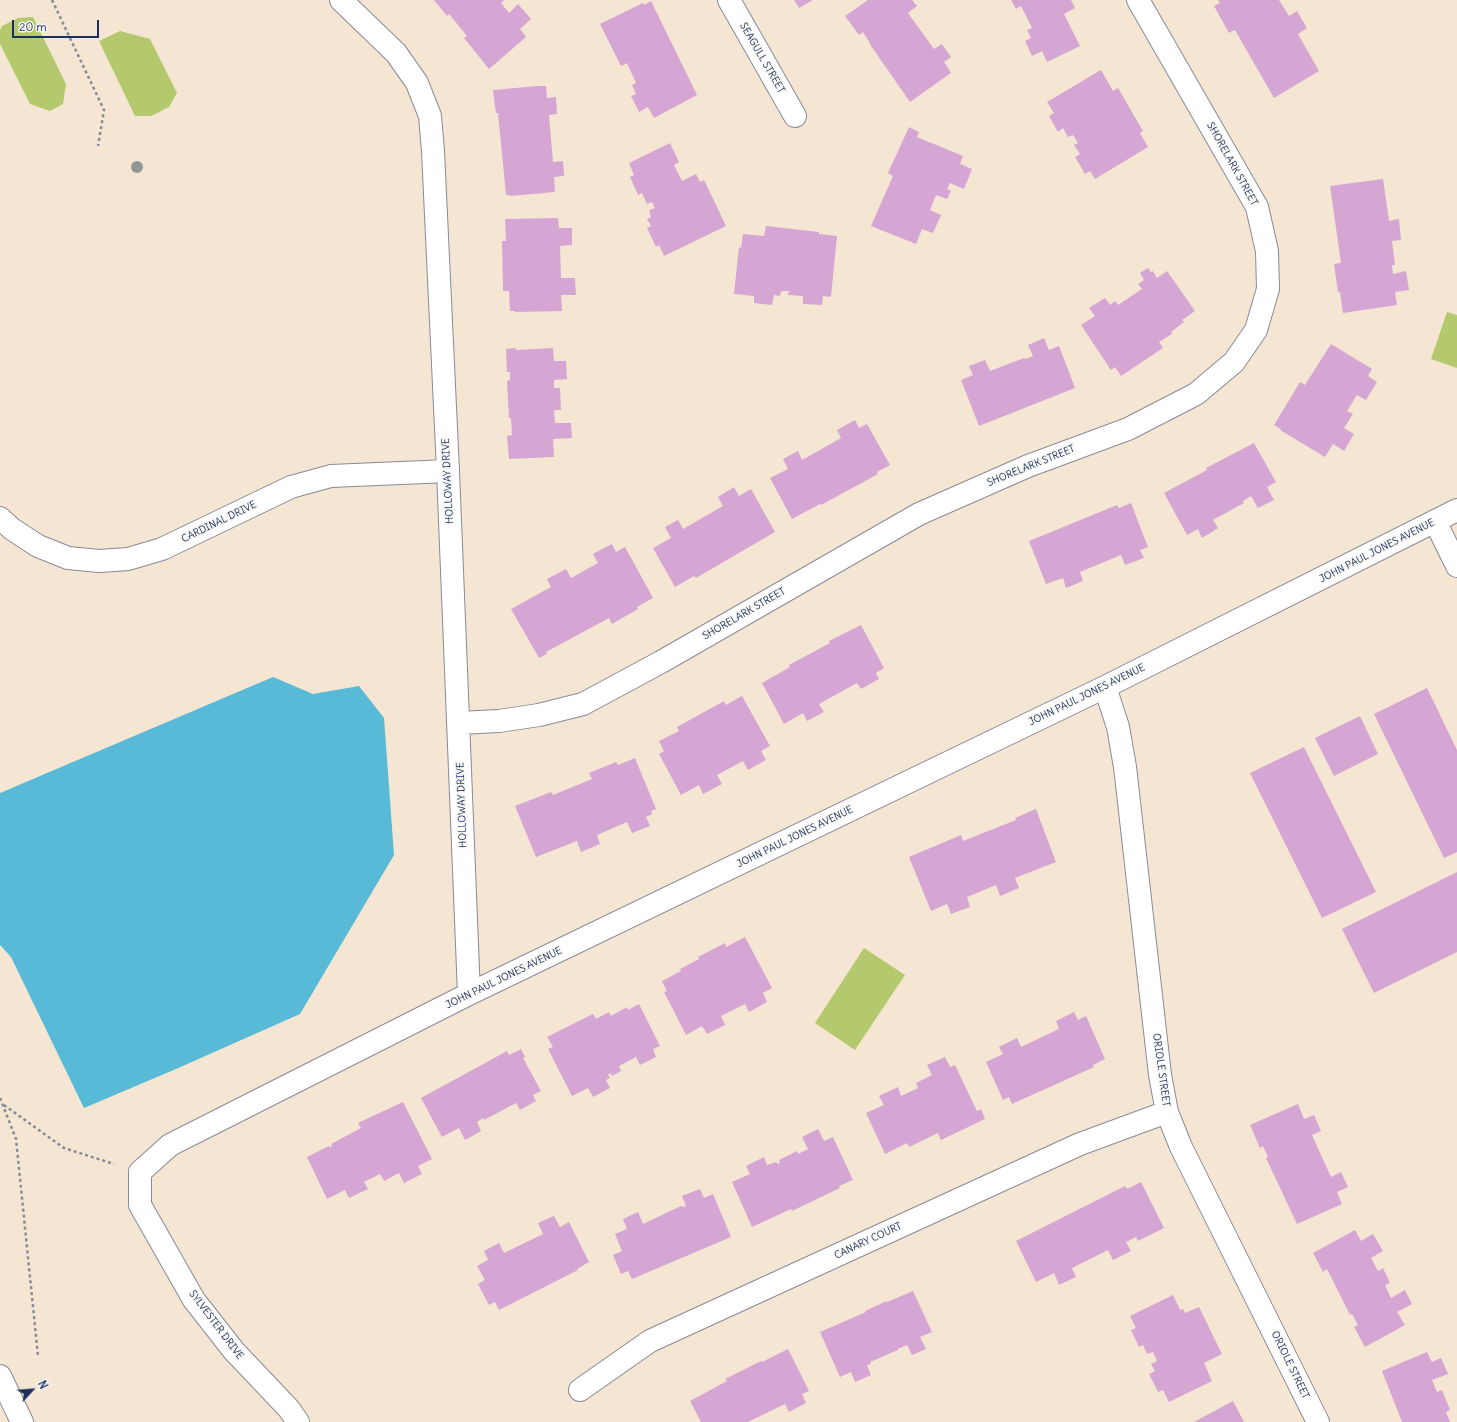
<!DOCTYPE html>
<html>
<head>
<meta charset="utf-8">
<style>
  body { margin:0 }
  #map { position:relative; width:1457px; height:1422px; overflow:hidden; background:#f4e6d2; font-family:Delius,sans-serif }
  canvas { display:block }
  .north { position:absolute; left:12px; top:1370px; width:40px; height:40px; -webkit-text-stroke:3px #f6f6f2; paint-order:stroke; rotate:64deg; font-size:11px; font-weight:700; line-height:16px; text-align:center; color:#1b2f5e }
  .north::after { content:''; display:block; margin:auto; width:14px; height:18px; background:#1b2f5e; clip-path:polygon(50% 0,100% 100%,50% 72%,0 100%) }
  .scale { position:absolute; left:12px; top:20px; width:87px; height:18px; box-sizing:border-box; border:2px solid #1b2f5e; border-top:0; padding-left:5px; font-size:12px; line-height:14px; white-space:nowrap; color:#1b2f5e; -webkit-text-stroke:3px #f6f6f2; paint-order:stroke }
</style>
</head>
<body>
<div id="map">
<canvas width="1457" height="1422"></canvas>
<div class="north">N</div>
<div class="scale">20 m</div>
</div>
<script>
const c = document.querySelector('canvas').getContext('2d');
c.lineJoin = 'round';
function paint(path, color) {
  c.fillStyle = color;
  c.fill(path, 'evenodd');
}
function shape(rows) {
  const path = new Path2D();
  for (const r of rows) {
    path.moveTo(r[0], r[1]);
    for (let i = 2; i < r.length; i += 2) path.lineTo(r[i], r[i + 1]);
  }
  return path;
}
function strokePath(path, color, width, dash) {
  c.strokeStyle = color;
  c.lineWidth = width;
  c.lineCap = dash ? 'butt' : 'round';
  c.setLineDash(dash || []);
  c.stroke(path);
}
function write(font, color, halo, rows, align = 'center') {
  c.font = font + ' Delius,sans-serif';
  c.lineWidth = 3;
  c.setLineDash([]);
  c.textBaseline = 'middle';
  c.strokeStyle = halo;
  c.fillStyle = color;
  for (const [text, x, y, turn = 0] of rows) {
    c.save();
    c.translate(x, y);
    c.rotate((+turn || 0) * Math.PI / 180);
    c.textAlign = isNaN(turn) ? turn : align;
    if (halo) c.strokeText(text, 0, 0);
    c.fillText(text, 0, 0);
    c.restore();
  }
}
paint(shape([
  [33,17,66,84,63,104,50,111,30,104,0,44,0,30,2,26,18,18],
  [120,31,150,39,177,93,169,107,151,116,135,116,99,41],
  [1447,312,1457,315,1457,368,1431,359],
  [864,948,905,975,855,1050,815,1023]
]), '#b4c96d');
paint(shape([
  [273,677,313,694,359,686,384,718,394,855,300,1014,176,1069,84,1108,11,957,0,945,0,793]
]), '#58bad7');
paint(shape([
  [434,0,503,0,504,1,501,3,509,13,518,4,531,19,520,29,526,37,489,69,464,38,467,36,449,14,447,16],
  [794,0,813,0,799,8],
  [868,0,912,0,917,6,908,13,934,49,942,44,951,57,944,62,951,73,910,102,869,43,870,43,863,32,859,35,845,16],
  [1011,0,1071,0,1075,8,1064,14,1080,46,1047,62,1042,51,1032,56,1025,41,1031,38,1027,30,1032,28,1021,6,1016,9],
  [1218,0,1279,0,1289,16,1297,11,1307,28,1298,34,1319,71,1274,98,1235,30,1229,33,1214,6,1220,3],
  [651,1,697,95,654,118,648,107,639,112,631,96,636,94,632,85,636,83,627,63,621,66,600,24,643,3,644,5],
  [1101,70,1113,91,1118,88,1143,131,1140,133,1148,147,1095,179,1090,171,1085,174,1075,157,1080,154,1074,145,1078,143,1073,135,1068,137,1063,128,1058,132,1049,116,1054,113,1047,102],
  [538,86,546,86,547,98,556,97,557,114,549,115,553,162,563,161,564,176,554,177,555,192,510,196,510,195,506,195,498,113,496,113,493,90],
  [909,127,919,132,917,137,963,156,960,164,972,169,964,189,950,183,947,189,951,191,947,199,936,195,930,210,941,215,933,233,922,229,916,244,871,226,893,176,888,173],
  [670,143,679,162,674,165,682,181,696,174,700,182,704,180,726,226,664,256,659,245,656,247,647,228,651,226,647,219,651,217,649,210,655,208,652,202,647,204,642,193,638,195,630,177,634,175,629,163],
  [1383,179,1389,221,1399,219,1401,240,1392,241,1395,265,1392,265,1393,274,1406,271,1409,290,1395,292,1397,305,1343,313,1340,292,1338,292,1334,264,1341,263,1330,186],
  [558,218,559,228,572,228,572,245,560,246,561,278,575,278,576,295,561,295,562,311,515,312,515,311,510,311,509,291,503,291,502,241,506,241,505,219],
  [766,226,819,232,819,234,837,236,831,297,823,296,822,305,803,304,803,296,788,295,789,291,781,291,780,296,774,295,772,305,754,303,754,296,734,294,739,247,741,248,743,234,764,236],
  [1148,268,1151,272,1153,271,1157,278,1167,271,1195,311,1182,320,1184,322,1171,332,1172,334,1159,342,1163,348,1121,376,1115,367,1111,370,1081,325,1095,316,1089,308,1105,298,1110,305,1115,301,1118,305,1142,289,1138,284,1144,280,1140,273],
  [1044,338,1049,350,1059,346,1075,388,979,426,961,380,973,375,969,366,985,360,990,371,1024,358,1025,359,1033,356,1028,345],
  [1331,344,1372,369,1368,376,1377,382,1366,400,1357,395,1347,411,1353,414,1344,428,1354,434,1344,451,1333,444,1325,457,1280,430,1281,429,1274,425,1300,382,1305,385],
  [516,348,516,350,553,348,554,361,566,361,567,379,554,380,554,388,560,388,561,410,554,410,555,423,571,423,572,438,553,439,554,457,509,459,507,436,512,435,511,418,509,418,507,381,510,380,510,372,507,372,506,349],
  [855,420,859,428,867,424,890,465,877,472,878,474,821,505,820,504,792,519,770,478,788,469,783,459,798,451,802,460,841,438,837,430],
  [1254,443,1276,482,1267,487,1274,500,1258,508,1251,496,1243,501,1244,503,1213,520,1218,528,1202,538,1198,529,1187,535,1164,493,1207,470,1206,468],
  [734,487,739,496,751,489,775,532,696,578,694,576,675,587,653,548,671,538,665,527,678,520,683,529,723,506,718,497],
  [1131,503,1148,547,1140,550,1144,558,1125,565,1121,555,1080,572,1083,581,1066,588,1063,578,1046,584,1029,541,1117,505,1119,508],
  [612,544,616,552,625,547,653,598,637,607,638,609,612,624,609,618,546,652,547,654,539,658,511,609,551,587,547,579,566,569,571,578,598,563,593,554],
  [861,625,884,668,876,673,879,679,861,689,857,683,819,704,824,712,807,721,803,713,784,724,762,683,790,667,789,665,830,643,829,641],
  [1427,688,1457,750,1457,852,1444,858,1374,714],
  [742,696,770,746,761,751,766,760,748,770,743,761,717,775,722,784,703,794,699,785,681,795,659,754,664,751,659,741,679,731,677,727,724,701,726,705],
  [1360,716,1378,754,1334,776,1315,738],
  [1304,747,1376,892,1322,918,1250,773],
  [635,758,656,809,651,811,652,814,646,817,650,826,632,833,627,822,597,835,600,844,581,852,577,841,536,857,515,806,551,792,553,795,592,779,589,773,616,762,618,765],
  [1036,809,1056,862,1015,878,1019,888,1000,896,996,885,967,897,970,907,951,914,947,904,931,911,909,857,961,835,963,841,1016,820,1015,818],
  [1457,872,1457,952,1374,993,1342,929],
  [745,937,772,988,763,993,767,1002,749,1012,745,1004,721,1016,725,1025,707,1034,702,1026,686,1035,664,992,667,991,662,981,681,971,680,969,699,959,698,957,725,943,726,947],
  [639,1004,660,1046,653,1049,656,1057,640,1065,636,1057,619,1066,621,1071,612,1076,611,1073,608,1075,610,1078,606,1080,610,1088,593,1097,588,1088,572,1096,548,1049,553,1047,547,1037,593,1014,596,1019,609,1012,611,1016,627,1007,628,1010],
  [1074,1012,1078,1020,1086,1016,1105,1059,1093,1065,1094,1067,1012,1104,1009,1097,1003,1100,986,1062,1003,1054,999,1047,1017,1038,1021,1047,1059,1029,1056,1021],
  [521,1049,525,1057,523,1058,541,1091,533,1095,536,1101,520,1110,516,1103,484,1120,483,1118,477,1122,481,1131,465,1140,459,1128,442,1137,421,1098,507,1051,509,1055],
  [945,1057,950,1067,955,1065,977,1111,981,1109,985,1119,941,1140,938,1133,909,1147,907,1143,885,1154,866,1113,884,1105,879,1096,898,1087,901,1096,918,1088,916,1083,932,1075,927,1065],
  [403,1102,432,1159,418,1166,422,1174,404,1183,399,1173,384,1181,380,1174,364,1182,368,1189,349,1198,345,1190,327,1199,307,1157,329,1146,330,1148,332,1146,331,1144,361,1128,358,1123],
  [1298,1104,1304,1119,1314,1115,1321,1131,1312,1135,1331,1177,1341,1172,1348,1187,1337,1192,1342,1204,1297,1224,1266,1158,1268,1157,1263,1146,1260,1148,1250,1125],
  [818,1129,824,1141,833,1137,853,1180,839,1186,840,1188,792,1211,791,1209,752,1227,732,1182,750,1174,746,1166,764,1157,767,1165,776,1162,778,1164,780,1163,779,1160,797,1151,798,1154,808,1149,802,1137],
  [1141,1182,1164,1228,1138,1241,1136,1237,1126,1242,1131,1251,1113,1260,1108,1250,1072,1268,1076,1277,1059,1285,1054,1273,1036,1282,1016,1241,1125,1186,1127,1189],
  [700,1189,704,1198,713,1194,731,1237,632,1279,628,1271,621,1274,613,1255,622,1251,615,1234,627,1229,623,1219,638,1212,643,1224,681,1206,682,1207,686,1206,682,1196],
  [554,1216,560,1227,569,1222,589,1262,577,1269,578,1270,499,1310,495,1302,489,1305,478,1284,485,1280,477,1266,488,1260,484,1251,499,1243,504,1253,543,1234,538,1223],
  [1355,1230,1361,1241,1373,1234,1383,1251,1371,1258,1378,1271,1383,1268,1390,1283,1385,1285,1391,1298,1405,1290,1412,1304,1397,1312,1405,1325,1365,1347,1354,1327,1358,1325,1352,1314,1350,1315,1327,1269,1323,1272,1313,1253],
  [913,1291,932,1332,920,1337,926,1349,912,1355,907,1345,898,1349,898,1350,870,1362,871,1364,867,1365,871,1375,855,1382,851,1372,840,1377,820,1332,866,1312,865,1311,887,1301,887,1302],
  [1173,1295,1180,1310,1183,1309,1185,1313,1199,1307,1222,1354,1204,1363,1212,1381,1169,1402,1163,1390,1158,1392,1149,1374,1155,1371,1151,1364,1157,1361,1153,1352,1147,1354,1143,1345,1139,1347,1131,1330,1136,1328,1130,1316],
  [788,1349,809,1391,802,1394,806,1403,789,1412,785,1404,748,1422,701,1422,690,1401,727,1381,725,1379,761,1361,762,1362],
  [1427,1352,1432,1362,1441,1358,1448,1374,1432,1380,1437,1392,1442,1390,1450,1410,1446,1412,1450,1422,1402,1422,1382,1371],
  [1233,1401,1244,1422,1194,1422]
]), '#d5a6d4');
const minor = shape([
  [341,0,396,53,417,83,430,116,433,151,448,471,469,994],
  [729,0,795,116],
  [0,518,12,529,38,546,68,558,99,561,128,559,162,549,291,487,331,476,448,471],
  [1435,521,1457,566],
  [1105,687,1118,727,1125,767,1160,1075,1167,1112,1181,1147,1318,1422],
  [459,723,499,721,539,715,583,704,661,662,919,514,1028,466,1128,429,1196,394,1234,362,1256,330,1268,289,1267,251,1257,207,1138,0],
  [0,1376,22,1422],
  [580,1390,650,1341,1080,1144,1167,1112],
  [298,1422,289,1409,234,1351,194,1300,140,1205,140,1172,170,1145,469,994,1105,687,1457,510]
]);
strokePath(minor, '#888a98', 24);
strokePath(shape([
  [52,0,104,110,98,146],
  [0,1098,16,1139,38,1356],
  [4,1105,64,1148,114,1164]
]), '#888a98', 2.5, [3, 3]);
strokePath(minor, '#fff', 22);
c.fillStyle = '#929794';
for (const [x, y] of [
  [137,167]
]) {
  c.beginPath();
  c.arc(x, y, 6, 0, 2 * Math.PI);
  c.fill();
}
write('10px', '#1b2f5e', '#f6f6f2', [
  ["SEAGULL STREET",762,58,60],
  ["SHORELARK STREET",1232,164,61],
  ["SHORELARK STREET",1031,466,-22],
  ["HOLLOWAY DRIVE",448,481,-93],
  ["CARDINAL DRIVE",219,522,-26],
  ["JOHN PAUL JONES AVENUE",1377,551,-27],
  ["SHORELARK STREET",744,614,-30],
  ["JOHN PAUL JONES AVENUE",1087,695,-26],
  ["HOLLOWAY DRIVE",462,805,-92],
  ["JOHN PAUL JONES AVENUE",795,837,-26],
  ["JOHN PAUL JONES AVENUE",504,978,-26],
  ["ORIOLE STREET",1161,1070,82],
  ["CANARY COURT",868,1241,-25],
  ["SYLVESTER DRIVE",216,1325,53],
  ["ORIOLE STREET",1290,1365,64]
]);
</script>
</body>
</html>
